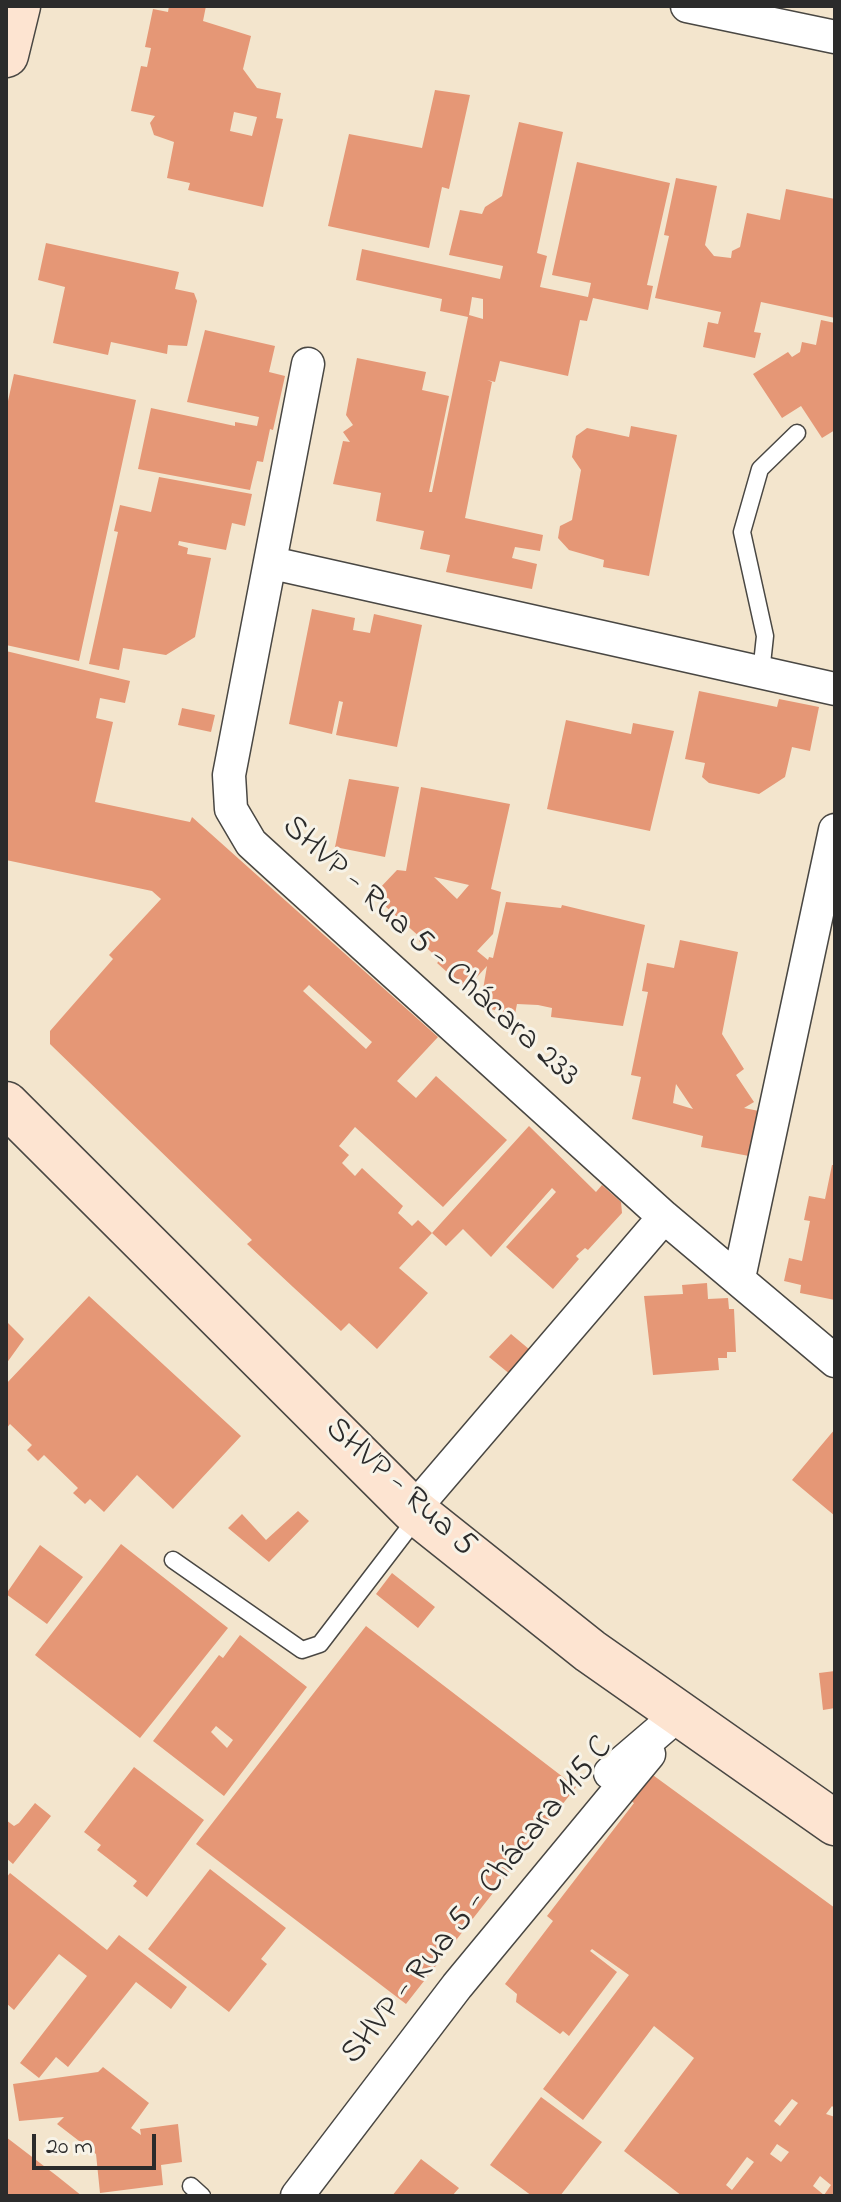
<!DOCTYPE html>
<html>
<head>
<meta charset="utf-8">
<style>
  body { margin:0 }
  #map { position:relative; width:841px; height:2202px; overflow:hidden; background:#f3e5cd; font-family:"Indie Flower",sans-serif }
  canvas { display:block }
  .frame { position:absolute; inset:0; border:8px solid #2b2b2b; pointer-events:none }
  .scale { position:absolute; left:32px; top:2134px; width:124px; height:36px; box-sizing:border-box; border:4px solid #2b2b2b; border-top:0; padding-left:10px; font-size:24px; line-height:28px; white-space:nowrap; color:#2b2b2b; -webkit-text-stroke:6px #f7f3e8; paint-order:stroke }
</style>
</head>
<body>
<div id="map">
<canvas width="841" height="2202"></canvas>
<div class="frame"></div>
<div class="scale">20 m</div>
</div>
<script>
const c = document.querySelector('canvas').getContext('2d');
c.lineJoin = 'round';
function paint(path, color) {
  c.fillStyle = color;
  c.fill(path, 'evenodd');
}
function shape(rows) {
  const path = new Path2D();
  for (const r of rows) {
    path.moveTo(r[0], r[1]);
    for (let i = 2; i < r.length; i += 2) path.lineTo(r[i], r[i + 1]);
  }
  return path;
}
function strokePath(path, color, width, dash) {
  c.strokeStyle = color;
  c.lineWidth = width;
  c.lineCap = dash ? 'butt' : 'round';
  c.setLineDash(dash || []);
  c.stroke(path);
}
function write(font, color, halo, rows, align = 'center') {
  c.font = font + ' "Indie Flower",sans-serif';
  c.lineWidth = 6;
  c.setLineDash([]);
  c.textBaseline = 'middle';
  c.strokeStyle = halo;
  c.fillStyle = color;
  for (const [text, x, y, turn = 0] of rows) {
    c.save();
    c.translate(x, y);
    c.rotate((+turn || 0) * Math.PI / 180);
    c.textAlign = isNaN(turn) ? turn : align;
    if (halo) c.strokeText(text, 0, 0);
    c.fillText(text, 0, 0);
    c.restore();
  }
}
paint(shape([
  [169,6,206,6,203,21,251,36,243,69,257,88,281,93,276,118,283,119,263,207,188,190,190,183,167,178,174,142,154,135,150,123,155,116,131,111,141,66,147,67,151,48,145,47,153,9,168,12],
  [234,112,257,117,252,136,230,131],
  [435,90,470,95,449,189,442,187,429,248,328,226,349,134,422,148],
  [519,122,563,132,537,253,547,256,540,287,588,297,591,283,552,275,577,162,670,183,647,285,653,286,648,310,593,298,587,321,580,320,568,376,500,361,495,382,487,380,492,382,465,518,543,535,540,551,515,547,512,558,537,564,532,589,446,572,450,555,420,549,424,531,376,521,381,493,333,484,343,441,350,442,343,432,353,425,346,415,357,358,426,372,422,390,449,396,429,492,432,492,468,317,440,311,442,299,356,280,362,249,500,279,503,266,449,255,460,210,482,214,485,207,502,196],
  [472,297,483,299,483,319,469,315],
  [676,178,717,186,705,245,714,256,731,258,732,251,740,247,747,213,780,220,786,189,835,199,835,318,761,302,754,332,761,333,755,358,703,347,708,322,718,324,721,312,655,298,669,236,664,235],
  [46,243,179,272,175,289,194,293,197,301,187,346,168,345,167,354,111,342,108,355,53,343,65,287,38,280],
  [821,320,835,323,835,430,822,438,801,406,782,418,753,374,788,352,792,357,800,352,802,342,816,345],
  [205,330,275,346,269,372,285,376,273,430,270,429,263,462,257,461,250,490,138,469,151,408,235,426,235,422,257,426,259,417,187,402],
  [14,374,136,400,79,661,6,645,6,410],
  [631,426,677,435,649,576,603,567,604,560,569,550,558,538,560,526,572,520,581,470,572,457,576,436,587,428,629,437],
  [159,477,252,494,245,526,232,523,226,550,179,541,178,545,188,548,187,554,211,558,195,637,166,655,123,648,119,670,89,664,118,532,114,531,120,505,151,512],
  [312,609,355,618,353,630,370,633,374,614,422,625,397,747,336,735,343,702,339,701,332,734,289,724],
  [6,651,130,681,125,703,100,698,96,718,113,722,95,802,190,822,192,817,438,1037,397,1081,416,1098,436,1076,507,1140,443,1207,355,1127,339,1146,349,1155,342,1163,355,1176,362,1168,403,1206,398,1213,412,1226,418,1220,432,1233,399,1268,428,1293,377,1349,349,1323,341,1331,293,1287,247,1244,252,1240,50,1044,50,1031,113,959,109,955,161,899,152,891,6,860],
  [309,985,372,1042,366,1049,303,991],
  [699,691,777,707,779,699,819,707,810,751,792,747,785,777,759,794,709,783,702,777,705,763,685,759],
  [182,708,215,715,211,732,178,725],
  [566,720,631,734,633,723,674,731,650,831,547,809],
  [349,779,399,787,385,857,335,847],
  [421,787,510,804,491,889,501,892,493,934,477,951,488,960,489,957,493,958,506,902,561,908,562,905,645,925,623,1026,551,1017,552,1008,538,1005,517,1004,515,1014,480,1007,487,966,466,989,437,963,440,960,419,941,421,938,376,898,378,890,397,870,406,871],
  [434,877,469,885,457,899],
  [680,940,738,952,722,1034,744,1069,736,1075,754,1102,744,1108,759,1111,749,1156,701,1147,703,1136,632,1119,641,1077,631,1075,648,992,642,991,647,963,674,968],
  [676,1084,693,1109,673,1103],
  [529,1126,596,1192,602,1185,621,1202,622,1213,588,1250,585,1248,576,1256,579,1259,553,1289,506,1247,556,1192,552,1188,491,1257,463,1229,446,1246,432,1233],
  [832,1165,835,1165,835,1300,800,1293,801,1285,784,1281,789,1258,802,1261,810,1221,804,1220,809,1196,825,1199],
  [707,1283,708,1299,728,1298,729,1309,734,1309,736,1352,727,1352,727,1358,718,1358,719,1370,653,1375,644,1296,683,1294,682,1285],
  [89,1296,241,1436,173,1509,137,1475,104,1512,90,1499,85,1504,73,1493,78,1488,44,1455,38,1461,27,1450,32,1445,10,1424,6,1429,6,1384],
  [6,1321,24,1339,6,1364],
  [511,1334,542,1360,522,1384,489,1357],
  [835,1429,835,1516,792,1480],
  [298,1511,309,1521,269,1562,228,1528,242,1514,266,1540],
  [121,1544,228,1628,140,1738,35,1655],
  [40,1545,83,1577,47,1624,6,1594],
  [392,1573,435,1607,418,1628,376,1594],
  [366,1626,576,1787,406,2004,196,1844],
  [240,1635,307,1687,224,1796,153,1741,219,1655,223,1658],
  [216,1726,233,1740,227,1748,211,1732],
  [835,1671,835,1708,823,1710,819,1673],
  [635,1762,835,1908,835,2109,832,2106,826,2114,835,2117,835,2196,682,2196,624,2151,694,2058,654,2026,583,2120,543,2089,629,1975,592,1949,590,1951,617,1972,569,2036,563,2031,560,2034,516,2002,517,1994,505,1984,553,1921,547,1916,634,1803,615,1789],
  [792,2099,798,2103,780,2126,774,2121],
  [777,2144,789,2152,781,2162,770,2154],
  [747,2157,754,2162,732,2190,726,2185],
  [820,2176,831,2185,824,2195,813,2186],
  [134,1767,204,1820,147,1897,133,1886,137,1881,97,1850,101,1845,84,1832],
  [35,1803,51,1816,13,1864,6,1858,6,1820,14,1826,19,1823],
  [210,1869,286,1928,261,1959,267,1964,229,2012,148,1949],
  [10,1873,107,1950,119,1935,187,1987,171,2009,136,1982,68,2067,56,2057,39,2078,20,2063,87,1976,59,1954,14,2010,6,2003,6,1878],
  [103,2067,149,2103,131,2128,141,2135,140,2129,178,2124,182,2162,161,2165,163,2185,100,2193,96,2154,57,2124,64,2117,19,2121,13,2084,98,2072],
  [541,2097,602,2142,560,2196,532,2196,490,2165],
  [6,2137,57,2176,82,2196,6,2196],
  [421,2159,459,2188,452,2196,392,2196]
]), '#e59776');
const lane = shape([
  [761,673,765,636,742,532,760,469,797,433],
  [173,1560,302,1650,320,1644,418,1516],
  [191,2186,202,2196]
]);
const street = shape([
  [687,6,835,37],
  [308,364,229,775,231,809,251,843,274,864,664,1217,835,1361],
  [272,563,835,689],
  [739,1278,835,830],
  [413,1510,664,1217],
  [297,2196,457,1986,649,1754,610,1773,679,1714]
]);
const secondary = shape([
  [6,55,18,6],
  [6,1104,413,1510,590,1651,835,1823]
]);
strokePath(lane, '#494743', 19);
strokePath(street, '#494743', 35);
strokePath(secondary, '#494743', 47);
strokePath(lane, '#fff', 16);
strokePath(street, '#fff', 32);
strokePath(secondary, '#fde4d1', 44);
write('34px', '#2b2b2b', '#f7f3e8', [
  ["SHVP - Rua 5 - Chácara 233",429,953,42],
  ["SHVP - Rua 5",399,1489,42],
  ["SHVP - Rua 5 - Chácara 115 C",479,1902,-51]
]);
</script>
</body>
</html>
